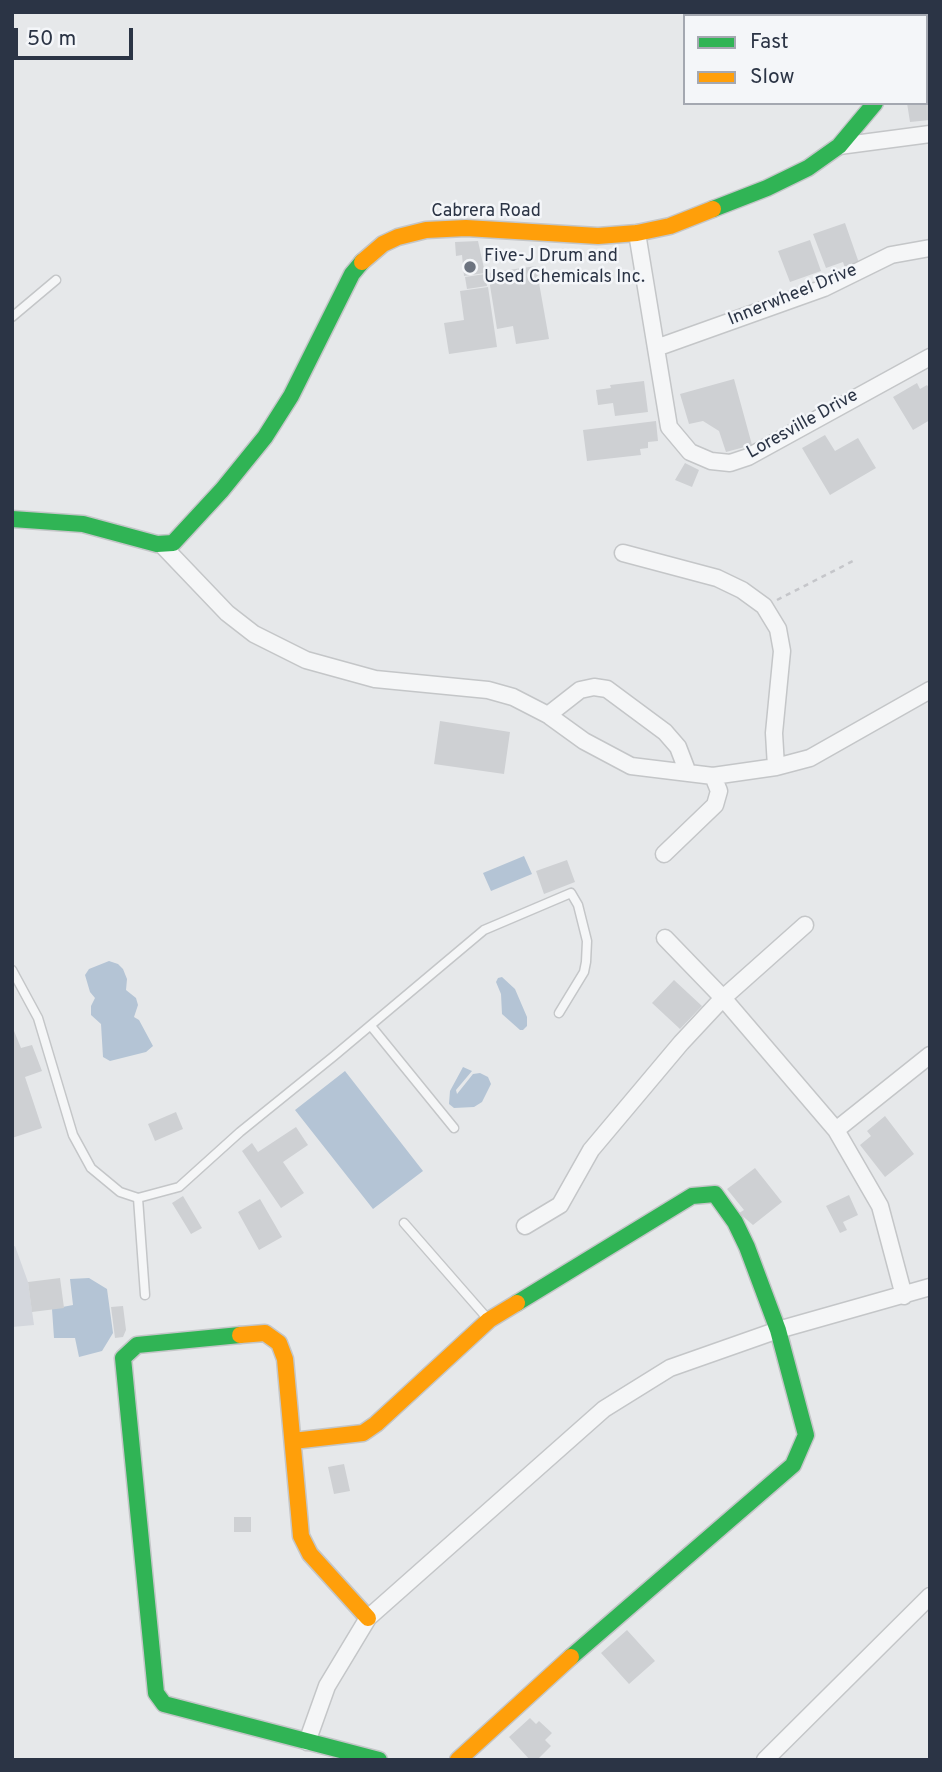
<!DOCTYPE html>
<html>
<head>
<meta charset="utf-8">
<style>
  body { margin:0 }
  #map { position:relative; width:942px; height:1772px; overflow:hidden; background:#e6e8ea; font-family:Overpass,sans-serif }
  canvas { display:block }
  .frame { position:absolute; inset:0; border:14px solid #2b3445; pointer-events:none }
  .legend { position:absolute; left:683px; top:14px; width:245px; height:91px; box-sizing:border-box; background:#f4f6f9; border:2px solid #a4a8b1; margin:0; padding:9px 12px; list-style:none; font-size:21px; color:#2b3445 }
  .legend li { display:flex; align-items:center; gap:14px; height:35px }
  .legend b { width:35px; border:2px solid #a4a8b1 }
  .scale { position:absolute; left:14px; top:28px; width:119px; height:32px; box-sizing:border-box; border:4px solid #2b3445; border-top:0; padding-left:9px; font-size:21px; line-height:24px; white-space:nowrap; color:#2b3445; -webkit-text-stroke:5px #f4f6f9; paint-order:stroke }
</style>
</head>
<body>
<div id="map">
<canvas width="942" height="1772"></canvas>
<div class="frame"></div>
<ul class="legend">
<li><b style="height:9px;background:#30b455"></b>Fast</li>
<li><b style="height:9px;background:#ff9f0a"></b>Slow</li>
</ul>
<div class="scale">50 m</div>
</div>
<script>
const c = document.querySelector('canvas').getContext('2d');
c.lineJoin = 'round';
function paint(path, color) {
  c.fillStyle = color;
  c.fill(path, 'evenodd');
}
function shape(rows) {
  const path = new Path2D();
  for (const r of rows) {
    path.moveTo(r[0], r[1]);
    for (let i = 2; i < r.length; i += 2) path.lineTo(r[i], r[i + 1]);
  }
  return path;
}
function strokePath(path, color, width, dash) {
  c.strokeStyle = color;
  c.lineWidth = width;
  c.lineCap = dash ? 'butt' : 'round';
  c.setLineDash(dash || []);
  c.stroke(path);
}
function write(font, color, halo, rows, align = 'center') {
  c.font = font + ' Overpass,sans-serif';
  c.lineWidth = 5;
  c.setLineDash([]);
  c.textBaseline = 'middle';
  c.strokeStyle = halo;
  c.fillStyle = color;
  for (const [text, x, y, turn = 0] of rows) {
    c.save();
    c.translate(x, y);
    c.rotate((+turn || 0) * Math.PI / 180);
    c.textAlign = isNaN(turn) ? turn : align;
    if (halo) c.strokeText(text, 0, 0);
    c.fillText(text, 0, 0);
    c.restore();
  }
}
paint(shape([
  [15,1246,28,1282,34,1325,12,1327,12,1247]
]), '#d4d7dd');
paint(shape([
  [524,856,532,874,491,891,483,873],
  [109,961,118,964,123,969,127,979,126,990,136,998,138,1005,134,1017,139,1020,153,1046,146,1052,110,1061,103,1057,101,1024,91,1015,91,1006,95,998,90,992,85,975,89,969],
  [502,977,515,989,527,1017,527,1026,523,1030,520,1030,502,1014,501,994,496,982,498,978],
  [463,1067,472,1071,456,1090,457,1094,473,1074,480,1073,488,1077,491,1084,482,1102,474,1107,454,1108,449,1104,450,1091],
  [345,1071,423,1171,373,1209,295,1110],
  [89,1278,107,1289,113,1333,102,1351,79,1357,75,1338,54,1338,52,1309,73,1305,70,1279]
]), '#b4c4d5');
paint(shape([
  [926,97,930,97,930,120,910,122,907,103,926,103],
  [845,223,859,263,845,268,843,262,826,268,813,234],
  [810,240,821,271,790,282,778,251],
  [478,241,485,273,464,276,462,255,456,256,455,242],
  [536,266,549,339,516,344,513,326,497,329,488,273],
  [485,274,487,286,467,289,465,277],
  [488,287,497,347,449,354,444,323,464,320,460,291],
  [734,379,752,445,726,452,719,431,703,421,689,424,680,394],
  [644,381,648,412,615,416,613,403,598,405,596,390,611,388,610,385],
  [917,383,920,389,927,385,930,390,930,420,913,430,893,397],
  [656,421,658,441,648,442,648,448,640,449,641,455,587,461,583,430],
  [825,435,835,451,858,438,876,468,830,495,802,448],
  [685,463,699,470,692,487,675,480],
  [440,721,510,732,504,774,434,764],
  [567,860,575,882,544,894,536,871],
  [674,980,702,1006,680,1029,652,1003],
  [12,1026,21,1048,32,1045,42,1071,25,1077,42,1128,12,1138],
  [176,1112,183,1129,155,1141,148,1124],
  [885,1116,914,1154,885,1177,860,1145,871,1136,867,1131],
  [296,1127,308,1145,283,1162,304,1193,281,1208,242,1151,252,1143,258,1152],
  [755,1168,782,1202,753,1225,739,1213,744,1210,727,1189],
  [849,1195,858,1215,843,1222,847,1230,840,1233,826,1206],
  [183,1196,202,1228,191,1234,172,1203],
  [260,1199,282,1237,259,1250,238,1212],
  [60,1278,64,1308,32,1312,28,1282],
  [123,1306,126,1330,123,1337,115,1338,111,1307],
  [344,1464,350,1491,334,1494,328,1467],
  [234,1517,251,1517,251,1532,234,1532],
  [627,1630,655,1661,629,1684,601,1653],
  [530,1718,536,1724,539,1721,552,1733,545,1740,551,1746,537,1760,530,1760,509,1737]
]), '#ced0d3');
const lane = shape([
  [12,317,56,280],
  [12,970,38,1018,73,1135,91,1168,120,1192,138,1198,179,1187,240,1132,334,1056,484,930,571,893,578,905,587,941,586,962,584,972,559,1013],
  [371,1026,454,1128],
  [138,1198,145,1295],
  [404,1223,487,1318]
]);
const street = shape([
  [839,146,930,134],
  [637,233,669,427,690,452,711,461,730,463,748,457,930,357],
  [656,348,824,288,891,255,930,248],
  [162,545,227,613,254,634,306,660,375,679,488,690,513,697,548,715,584,741,631,766,713,776,776,767,810,758,930,690],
  [623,553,717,578,742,590,764,606,778,629,782,651,774,733,776,767],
  [548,715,580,690,594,687,607,689,665,732,678,747,688,773],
  [664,854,715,805,719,791,713,776],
  [665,938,723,998,836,1130,880,1206,904,1296],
  [836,1130,930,1055],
  [525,1226,560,1205,591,1150,681,1043,723,998,805,925],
  [307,1742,327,1686,368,1618,604,1409,670,1368,778,1330,930,1287],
  [765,1760,930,1596]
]);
const fast = shape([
  [926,29,930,24],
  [713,209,767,188,808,168,839,146,875,103],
  [12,519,83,524,157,544,173,543,222,490,265,437,291,396,352,274,362,262],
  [517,1303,692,1196,715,1194,735,1222,747,1247,778,1330,806,1435,793,1465,571,1657],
  [240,1335,137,1345,123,1358,156,1693,164,1704,379,1760]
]);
const slow = shape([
  [362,262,383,244,398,237,426,230,466,228,598,236,637,233,670,226,713,209],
  [240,1335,265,1333,279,1343,285,1359,301,1536,310,1554,368,1618],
  [293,1441,363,1433,376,1424,489,1320,517,1303],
  [458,1760,571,1657]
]);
strokePath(lane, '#c4c6c8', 11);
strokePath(street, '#c4c6c8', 19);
strokePath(fast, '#c4c6c8', 19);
strokePath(slow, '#c4c6c8', 19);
strokePath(shape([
  [777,600,853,561]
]), '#c5c6ca', 2.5, [5, 5]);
strokePath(lane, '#f5f6f7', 8);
strokePath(street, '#f5f6f7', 16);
strokePath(fast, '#30b455', 16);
strokePath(slow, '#ff9f0a', 16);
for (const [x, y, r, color] of [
  [470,267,7,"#6c737f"]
]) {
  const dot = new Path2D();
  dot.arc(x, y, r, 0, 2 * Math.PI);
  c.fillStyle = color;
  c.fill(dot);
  strokePath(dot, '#f4f6f9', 2.5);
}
write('18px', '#2b3445', '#f4f6f9', [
  ["Cabrera Road",486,212],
  ["Innerwheel Drive",793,296,-22],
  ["Loresville Drive",803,425,-29]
]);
write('18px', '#2b3445', '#f4f6f9', [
  ["Five-J Drum and",484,257],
  ["Used Chemicals Inc.",484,278]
], 'left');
</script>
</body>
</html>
